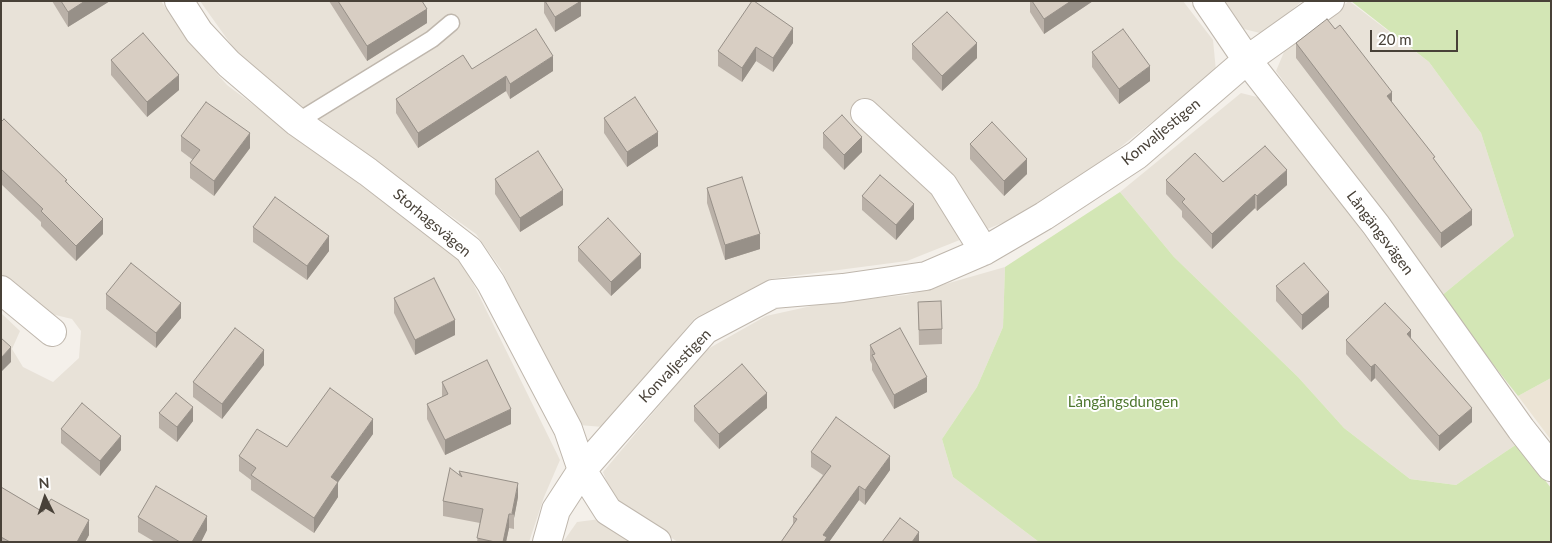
<!DOCTYPE html>
<html>
<head>
<meta charset="utf-8">
<style>
  body { margin:0 }
  #map { position:relative; width:1552px; height:543px; overflow:hidden; background:#f4f0ea; font-family:Lato,sans-serif }
  canvas { display:block }
  .frame { position:absolute; inset:0; border:2px solid #484138; pointer-events:none }
  .north { position:absolute; left:20px; top:473px; width:50px; height:50px; -webkit-text-stroke:4px #fff; paint-order:stroke; rotate:356deg; font-size:14px; font-weight:700; line-height:20px; text-align:center; color:#484138 }
  .north::after { content:''; display:block; margin:auto; width:18px; height:22px; background:#484138; clip-path:polygon(50% 0,100% 100%,50% 72%,0 100%) }
  .scale { position:absolute; left:1370px; top:30px; width:88px; height:22px; box-sizing:border-box; border:2px solid #484138; border-top:0; padding-left:6px; font-size:15px; line-height:18px; white-space:nowrap; color:#484138; -webkit-text-stroke:4px #fff; paint-order:stroke }
</style>
</head>
<body>
<div id="map">
<canvas width="1552" height="543"></canvas>
<div class="frame"></div>
<div class="north">N</div>
<div class="scale">20 m</div>
</div>
<script>
const c = document.querySelector('canvas').getContext('2d');
c.lineJoin = 'round';
function paint(path, color) {
  c.fillStyle = color;
  c.fill(path, 'evenodd');
}
function shape(rows) {
  const path = new Path2D();
  for (const r of rows) {
    path.moveTo(r[0], r[1]);
    for (let i = 2; i < r.length; i += 2) path.lineTo(r[i], r[i + 1]);
  }
  return path;
}
function strokePath(path, color, width, dash) {
  c.strokeStyle = color;
  c.lineWidth = width;
  c.lineCap = dash ? 'butt' : 'round';
  c.setLineDash(dash || []);
  c.stroke(path);
}
function write(font, color, halo, rows, align = 'center') {
  c.font = font + ' Lato,sans-serif';
  c.lineWidth = 4;
  c.setLineDash([]);
  c.textBaseline = 'middle';
  c.strokeStyle = halo;
  c.fillStyle = color;
  for (const [text, x, y, turn = 0] of rows) {
    c.save();
    c.translate(x, y);
    c.rotate((+turn || 0) * Math.PI / 180);
    c.textAlign = isNaN(turn) ? turn : align;
    if (halo) c.strokeText(text, 0, 0);
    c.fillText(text, 0, 0);
    c.restore();
  }
}
paint(shape([
  [1,1,161,1,186,39,227,85,462,261,560,460,544,497,529,542,1,542,1,313,20,331,12,349,23,367,53,382,79,358,81,331,72,319,43,312,1,276],
  [200,1,1183,1,1213,40,1216,71,1108,157,1020,216,907,261,770,279,695,318,603,427,579,425,501,269,476,234,296,105,235,50],
  [1223,1,1302,1,1264,34,1240,28],
  [1349,1,1429,62,1481,133,1514,236,1440,297,1276,71,1284,52],
  [1241,93,1265,99,1517,444,1456,485,1410,479,1344,428,1298,377,1174,257,1120,192],
  [1005,267,1003,327,977,387,942,439,953,477,1039,542,678,542,614,501,603,472,706,350,766,316,825,303,907,295],
  [600,519,637,542,563,542,577,522]
]), '#e8e2d8');
paint(shape([
  [1551,378,1551,440,1518,396]
]), '#ece4d5');
paint(shape([
  [1351,1,1551,1,1551,378,1518,396,1440,297,1514,236,1481,133,1429,62],
  [1120,192,1174,257,1298,377,1344,428,1410,479,1456,485,1517,444,1551,488,1551,542,1039,542,953,477,942,439,977,387,1003,327,1005,267]
]), '#d3e6b5');
const service = shape([
  [297,122,432,39,451,23]
]);
const minor = shape([
  [179,1,199,32,229,64,297,122,368,172,469,250,491,283,568,429,582,470,608,511,657,542],
  [1207,1,1247,60,1376,225,1521,429,1551,467],
  [865,113,943,185,984,251],
  [1,290,52,332],
  [547,542,556,510,582,470,705,330,773,294,843,288,926,276,984,251,1044,216,1137,155,1247,60,1330,1]
]);
strokePath(service, '#bfb7ad', 19);
strokePath(minor, '#bfb7ad', 30);
strokePath(service, '#fff', 16);
strokePath(minor, '#fff', 28);
paint(shape([
  [52,1,110,1,68,27],
  [329,1,422,1,427,23,367,61],
  [544,1,581,1,581,16,555,32,544,13],
  [1030,1,1093,1,1044,34,1030,12],
  [793,43,773,72,756,61,742,82,718,66,718,51],
  [1296,43,1392,102,1435,161,1472,225,1441,248,1296,58],
  [912,44,977,58,942,91,912,59],
  [1092,52,1150,81,1119,104,1092,67],
  [111,60,179,90,147,117,111,75],
  [472,69,553,71,510,99,506,91,418,148,396,113,396,99],
  [604,118,658,146,627,167,604,133],
  [1,122,67,182,103,234,76,261,41,226,41,222,1,184],
  [823,133,862,152,844,170,823,148],
  [181,136,250,148,214,196,190,178,190,163,193,160,181,151],
  [970,144,1027,174,1004,196,970,159],
  [495,179,563,205,520,232,495,194],
  [1166,180,1223,182,1287,185,1257,211,1255,208,1212,249,1182,217,1182,211,1166,194],
  [707,188,760,249,725,260,707,203],
  [862,196,914,219,896,240,862,210],
  [253,227,329,251,307,280,253,242],
  [578,247,641,268,611,296,578,261],
  [1276,286,1329,307,1302,330,1276,301],
  [106,294,181,318,156,348,106,309],
  [394,298,455,335,415,355,394,313],
  [918,302,942,329,942,344,919,345],
  [1411,339,1472,422,1439,451,1375,378,1371,382,1346,354,1346,340],
  [870,345,927,392,894,409,872,370,872,364,870,360],
  [264,365,222,419,193,397,193,382],
  [442,382,511,424,445,455,427,419,427,404,442,397],
  [694,406,767,408,719,449,694,421],
  [159,413,193,421,177,442,159,428],
  [61,429,121,450,100,476,61,443],
  [373,434,338,482,338,497,314,533,251,490,251,480,239,471,239,456,287,447],
  [811,452,890,470,865,505,859,500,829,542,781,542,793,524,793,517,823,475,811,467],
  [459,471,518,497,514,518,514,529,509,528,506,542,477,542,480,523,443,516,443,501,459,475],
  [1,487,43,512,89,535,85,542,1,542],
  [138,517,207,530,201,542,155,542,138,532]
]), '#bab1a8');
paint(shape([
  [85,1,110,1,68,27,68,12],
  [581,1,581,16,555,32,555,17],
  [1071,1,1093,1,1044,34,1044,19],
  [427,9,427,23,367,61,367,46],
  [793,28,793,43,773,72,773,58],
  [977,43,977,58,942,91,942,76],
  [756,47,756,61,742,82,742,68],
  [553,56,553,71,510,99,510,84],
  [1150,66,1150,81,1119,104,1119,89],
  [179,75,179,90,147,117,147,102],
  [506,76,506,91,418,148,418,133],
  [1392,92,1392,107,1387,96],
  [658,132,658,146,627,167,627,152],
  [250,133,250,148,214,196,214,181],
  [862,137,862,152,844,170,844,155],
  [1027,159,1027,174,1004,196,1004,181],
  [1287,170,1287,185,1257,211,1257,196],
  [563,190,563,205,520,232,520,218],
  [1255,194,1255,208,1212,249,1212,234],
  [914,204,914,219,896,240,896,225],
  [1472,210,1472,225,1441,248,1441,233],
  [103,219,103,234,76,261,76,246],
  [760,234,760,249,725,260,725,245],
  [329,236,329,251,307,280,307,266],
  [641,254,641,268,611,296,611,282],
  [1329,292,1329,307,1302,330,1302,315],
  [181,303,181,318,156,348,156,333],
  [455,320,455,335,415,355,415,340],
  [1411,330,1411,344,1407,334],
  [11,347,11,362,1,372,1,358],
  [264,350,264,365,222,419,222,404],
  [1375,364,1375,378,1371,382,1371,367],
  [927,377,927,392,894,409,894,395],
  [767,393,767,408,719,449,719,434],
  [193,407,193,421,177,442,177,427],
  [1472,408,1472,422,1439,451,1439,436],
  [511,409,511,424,445,455,445,440],
  [373,419,373,434,331,492,331,477],
  [121,436,121,450,100,476,100,461],
  [890,456,890,470,865,505,865,490],
  [338,482,338,497,314,533,314,518],
  [518,483,518,497,514,518,514,514,512,514],
  [859,486,859,500,829,542,823,542,823,535],
  [509,514,509,528,506,542,503,542],
  [207,516,207,530,201,542,192,542],
  [89,520,89,535,85,542,77,542],
  [919,532,919,542,912,542]
]), '#979088');
const building = shape([
  [61,1,85,1,68,12,61,1],
  [338,1,422,1,427,9,367,46,338,1],
  [545,1,581,1,555,17,545,1],
  [752,1,754,1,793,28,773,58,756,47,742,68,718,51,752,1],
  [1032,1,1071,1,1044,19,1032,1],
  [947,12,977,43,942,76,912,44,947,12],
  [1327,19,1335,29,1340,25,1392,92,1387,96,1435,157,1433,158,1472,210,1441,233,1296,43,1327,19],
  [536,29,553,56,510,84,506,76,418,133,396,99,463,55,472,69,536,29],
  [1123,29,1150,66,1119,89,1092,52,1123,29],
  [143,33,179,75,147,102,111,60,143,33],
  [635,97,658,132,627,152,604,118,635,97],
  [206,102,250,133,214,181,190,163,200,150,181,136,206,102],
  [842,115,862,137,844,155,823,133,842,115],
  [4,119,67,180,65,181,103,219,76,246,41,211,43,209,1,169,1,122,4,119],
  [992,122,1027,159,1004,181,970,144,992,122],
  [1265,146,1287,170,1257,196,1255,194,1212,234,1182,202,1185,199,1166,180,1195,153,1223,182,1265,146],
  [538,151,563,190,520,218,495,179,538,151],
  [880,175,914,204,896,225,862,196,880,175],
  [742,177,760,234,725,245,707,188,742,177],
  [275,197,329,236,307,266,253,227,275,197],
  [608,218,641,254,611,282,578,247,608,218],
  [131,263,181,303,156,333,106,294,131,263],
  [1304,263,1329,292,1302,315,1276,286,1304,263],
  [434,278,455,320,415,340,394,298,434,278],
  [941,301,942,329,919,330,918,302,941,301],
  [1385,303,1411,330,1407,334,1472,408,1439,436,1375,364,1371,367,1346,340,1385,303],
  [235,328,264,350,222,404,193,382,235,328],
  [900,328,927,377,894,395,872,355,875,354,870,345,900,328],
  [1,338,11,347,1,358,1,338],
  [487,360,511,409,445,440,427,404,448,394,442,382,487,360],
  [742,364,767,393,719,434,694,406,742,364],
  [330,388,373,419,331,477,338,482,314,518,251,475,256,468,239,456,257,429,287,447,330,388],
  [176,393,193,407,177,427,159,413,176,393],
  [82,403,121,436,100,461,61,429,82,403],
  [836,417,890,456,865,490,859,486,823,535,827,537,824,542,781,542,797,519,793,517,831,466,811,452,836,417],
  [450,468,462,477,459,471,518,483,512,513,514,514,509,514,503,542,495,542,477,538,483,509,443,501,450,468],
  [156,486,207,516,192,542,180,542,138,517,156,486],
  [1,487,43,512,51,499,89,520,77,542,10,542,1,537,1,487],
  [900,518,919,532,912,542,882,542,900,518]
]);
paint(building, '#d8cec3');
strokePath(building, '#979088', 1);
write('15px', '#484138', '#fff', [
  ["Konvaljestigen",1161,132,-39],
  ["Storhagsvägen",432,223,40],
  ["Långängsvägen",1380,233,53],
  ["Konvaljestigen",675,366,-46]
]);
write('15px', '#4e772e', '#fff', [
  ["Långängsdungen",1123,402]
]);
</script>
</body>
</html>
